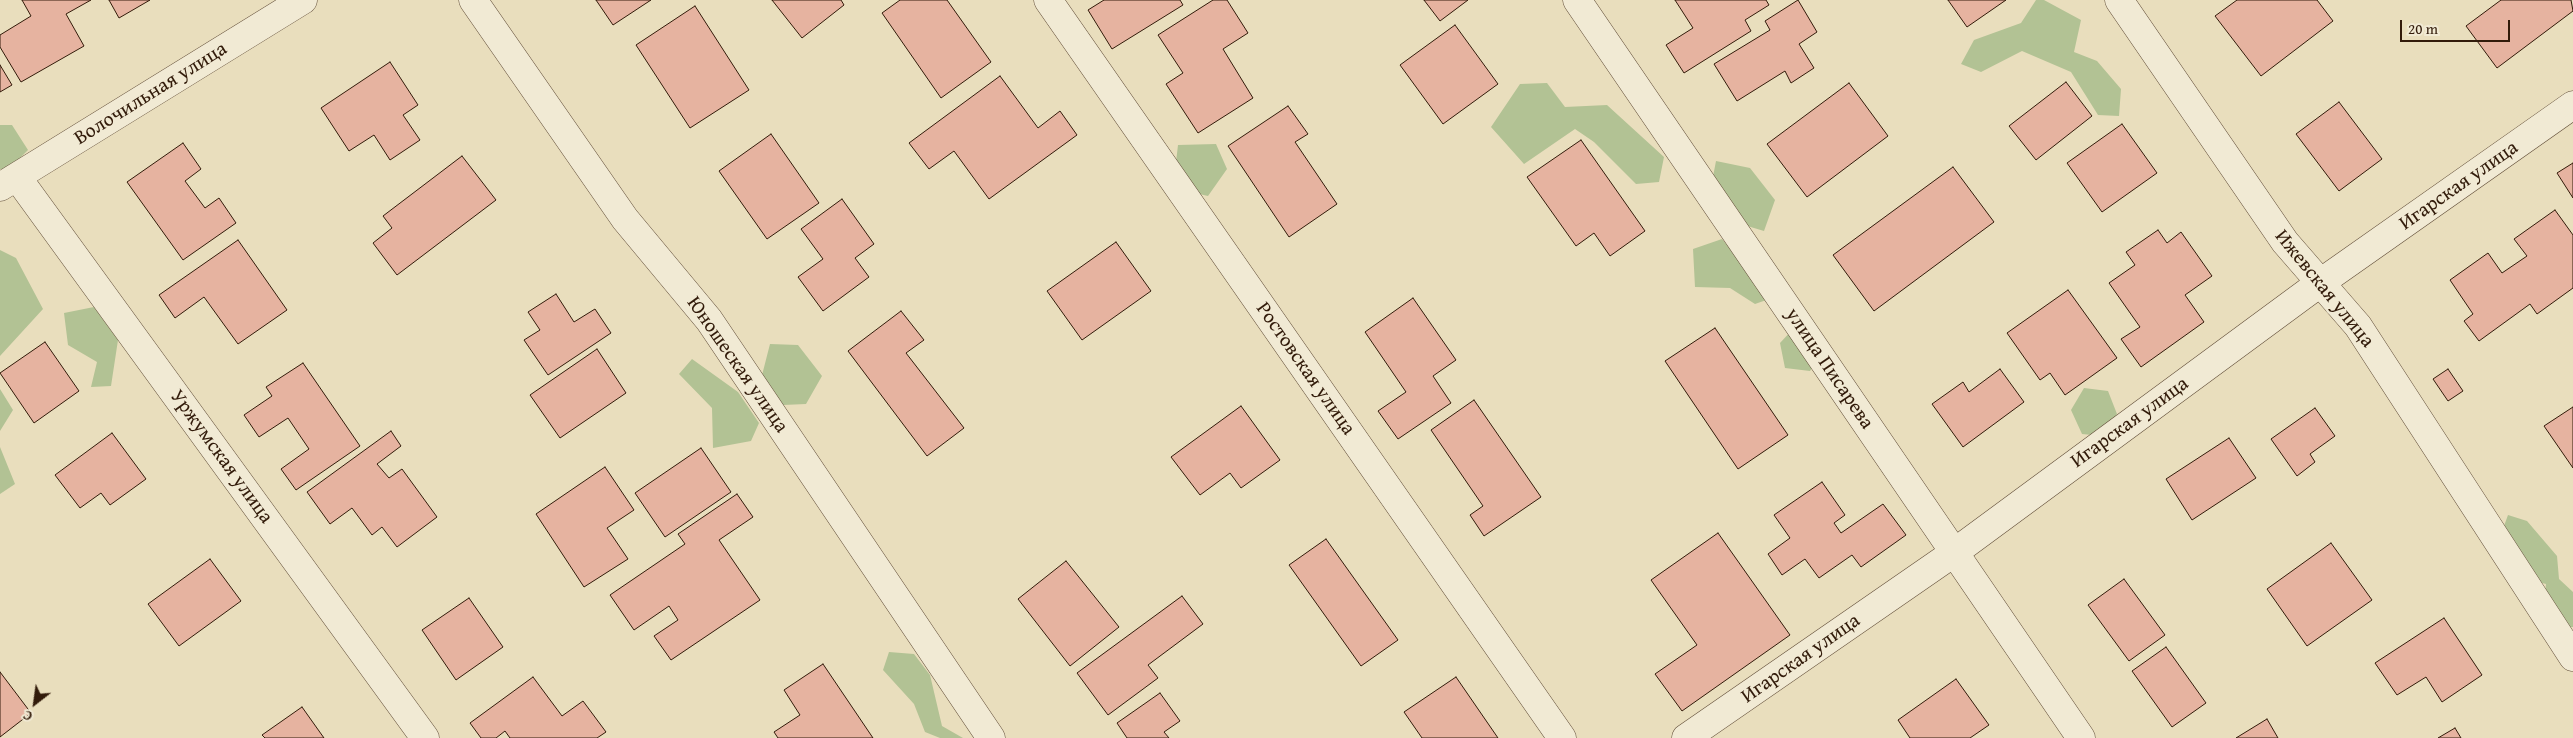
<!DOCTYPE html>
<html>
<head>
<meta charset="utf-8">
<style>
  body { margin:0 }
  #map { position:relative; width:2573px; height:738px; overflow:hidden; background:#e9debd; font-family:"Gentium Book Plus",serif }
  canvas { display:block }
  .north { position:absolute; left:10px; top:678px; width:50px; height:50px; -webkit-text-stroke:4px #f1ead4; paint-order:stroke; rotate:210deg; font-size:14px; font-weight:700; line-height:20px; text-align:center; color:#321b0a }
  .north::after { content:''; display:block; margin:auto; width:18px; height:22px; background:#321b0a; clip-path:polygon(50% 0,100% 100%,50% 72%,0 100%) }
  .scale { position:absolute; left:2400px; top:20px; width:110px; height:22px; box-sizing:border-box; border:2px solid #321b0a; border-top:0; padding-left:6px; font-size:15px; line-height:18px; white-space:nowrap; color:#321b0a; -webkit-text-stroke:4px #f1ead4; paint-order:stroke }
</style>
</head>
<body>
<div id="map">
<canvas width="2573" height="738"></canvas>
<div class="north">С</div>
<div class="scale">20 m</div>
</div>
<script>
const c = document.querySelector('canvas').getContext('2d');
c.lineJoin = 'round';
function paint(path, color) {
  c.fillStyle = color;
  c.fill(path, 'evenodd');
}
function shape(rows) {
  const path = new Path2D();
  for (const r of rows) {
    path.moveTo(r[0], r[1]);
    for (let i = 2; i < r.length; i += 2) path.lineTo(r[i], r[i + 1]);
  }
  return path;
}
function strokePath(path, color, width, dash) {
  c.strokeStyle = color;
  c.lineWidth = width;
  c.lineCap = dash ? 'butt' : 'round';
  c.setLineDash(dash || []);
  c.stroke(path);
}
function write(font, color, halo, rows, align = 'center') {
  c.font = font + ' "Gentium Book Plus",serif';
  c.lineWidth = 4.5;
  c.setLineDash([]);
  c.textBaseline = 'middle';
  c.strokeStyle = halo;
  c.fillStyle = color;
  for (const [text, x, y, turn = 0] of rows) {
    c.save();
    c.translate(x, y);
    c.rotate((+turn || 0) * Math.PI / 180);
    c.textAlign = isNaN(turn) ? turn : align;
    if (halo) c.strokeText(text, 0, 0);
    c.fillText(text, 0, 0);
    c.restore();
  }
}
paint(shape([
  [2036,0,2044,0,2081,20,2074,52,2097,61,2121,89,2119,116,2098,115,2071,72,2022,51,1981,72,1961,64,1974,40,2021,23],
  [1547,83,1565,107,1607,105,1664,157,1659,182,1636,184,1594,142,1575,129,1524,164,1491,127,1520,84],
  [0,125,12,125,28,150,9,169,0,169],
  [1216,144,1227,169,1208,196,1173,188,1178,145],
  [1716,161,1750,168,1775,200,1764,231,1744,225,1711,187],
  [1722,239,1739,259,1772,298,1755,304,1730,288,1695,287,1693,249],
  [0,250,16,258,43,309,0,356],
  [94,307,118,340,111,386,91,387,97,362,68,345,64,313],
  [1793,329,1823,352,1810,371,1785,368,1780,343],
  [770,344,798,345,822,376,806,404,783,405,760,383],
  [692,359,738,392,759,423,751,441,713,448,712,408,679,374],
  [2084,388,2108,391,2117,414,2102,436,2082,434,2071,410],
  [0,389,13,410,0,431],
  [0,447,15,484,0,494],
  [2508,515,2527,521,2557,556,2559,579,2573,592,2573,627,2562,628,2544,605,2546,584,2528,579,2500,537],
  [889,652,914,654,930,675,942,726,963,738,940,738,925,732,914,704,883,670]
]), '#b2c294');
const building = shape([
  [22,0,91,0,66,14,84,46,21,82,0,47,0,35,31,16,22,0],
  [109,0,150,0,119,18,109,0],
  [596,0,651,0,613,25,596,0],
  [772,0,841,0,844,5,802,38,772,0],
  [900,0,947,0,991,62,941,98,882,13,900,0],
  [1104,0,1180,0,1183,5,1112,49,1088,10,1104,0],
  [1213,0,1227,0,1248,33,1223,49,1253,98,1198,133,1166,84,1183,73,1158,35,1213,0],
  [1424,0,1468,0,1440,21,1424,0],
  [1675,0,1766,0,1769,5,1745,20,1751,31,1684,73,1666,45,1693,28,1675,0],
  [1798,0,1817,32,1799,44,1814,68,1791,83,1785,71,1737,101,1714,64,1770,30,1765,21,1798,0],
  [1948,0,2006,0,1967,27,1948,0],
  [2237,0,2317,0,2333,21,2261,76,2215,16,2237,0],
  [2501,0,2571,0,2573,11,2497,68,2466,26,2501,0],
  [695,6,749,90,690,128,636,45,695,6],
  [1455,25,1498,84,1443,124,1400,65,1455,25],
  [390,62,418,105,403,115,420,140,390,160,374,135,349,151,321,108,390,62],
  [0,65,12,85,0,92,0,65],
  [1000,76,1038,128,1060,111,1077,135,989,199,954,151,929,169,909,143,1000,76],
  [2066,82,2092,116,2036,160,2009,126,2066,82],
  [1849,83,1888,136,1807,197,1767,144,1849,83],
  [2339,102,2382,159,2339,191,2296,134,2339,102],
  [1288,106,1308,134,1295,142,1337,204,1289,237,1228,146,1288,106],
  [2122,124,2157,173,2102,212,2067,163,2122,124],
  [771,134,819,203,767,239,719,171,771,134],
  [1581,140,1645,231,1610,256,1594,233,1576,246,1527,177,1581,140],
  [183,143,201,169,185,181,205,208,219,198,236,223,183,260,127,182,183,143],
  [462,156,496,200,397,275,373,243,392,228,383,216,462,156],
  [2573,163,2573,198,2557,173,2573,163],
  [1953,167,1994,222,1874,311,1833,255,1953,167],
  [842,199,874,244,855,258,869,277,823,311,798,277,823,259,801,229,842,199],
  [2555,210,2573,235,2573,288,2537,314,2530,304,2479,341,2464,321,2473,314,2450,280,2488,253,2502,273,2527,256,2514,239,2555,210],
  [2158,230,2167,243,2181,232,2212,276,2185,295,2204,322,2141,367,2121,339,2140,327,2109,283,2135,265,2126,252,2158,230],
  [238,240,287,310,238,344,204,297,175,318,159,295,238,240],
  [1116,242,1151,291,1082,340,1047,291,1116,242],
  [2068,290,2117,358,2065,395,2050,373,2040,380,2007,333,2068,290],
  [556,294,574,322,595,309,611,333,548,375,524,340,540,330,528,312,556,294],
  [1413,298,1456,360,1433,376,1451,403,1398,439,1378,411,1406,392,1365,332,1413,298],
  [901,311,924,340,906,353,964,428,927,456,848,351,901,311],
  [1715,328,1788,435,1738,469,1665,361,1715,328],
  [45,342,79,391,34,423,0,373,45,342],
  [597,349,626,393,560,438,530,395,597,349],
  [303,363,360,446,296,490,281,469,309,449,288,418,259,437,244,415,272,396,266,387,303,363],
  [2000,369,2024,402,1963,447,1932,404,1963,382,1969,392,2000,369],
  [2448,369,2463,391,2448,401,2433,379,2448,369],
  [1474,400,1541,497,1484,536,1470,515,1483,506,1431,430,1474,400],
  [1241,406,1280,460,1241,488,1230,473,1200,495,1171,457,1241,406],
  [2573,407,2573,468,2544,426,2573,407],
  [2315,408,2335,436,2310,454,2315,462,2297,476,2271,439,2315,408],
  [391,431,401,446,377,464,389,478,402,469,437,517,397,547,382,527,372,535,352,508,330,524,307,492,391,431],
  [112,433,146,479,110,505,101,493,80,508,55,475,112,433],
  [2229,438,2256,478,2192,520,2166,479,2229,438],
  [701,448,731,492,665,537,635,493,701,448],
  [605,467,634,510,607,528,628,559,584,587,536,514,605,467],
  [1822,482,1845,515,1834,523,1841,533,1883,504,1906,535,1861,567,1852,555,1819,578,1805,559,1782,575,1768,554,1790,538,1774,515,1822,482],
  [737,494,753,517,719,540,760,600,671,660,654,636,678,620,669,606,634,630,610,595,685,544,678,534,737,494],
  [1718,533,1790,635,1682,711,1655,674,1697,645,1651,580,1718,533],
  [1326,539,1398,640,1361,666,1289,565,1326,539],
  [2331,543,2372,600,2307,646,2267,589,2331,543],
  [210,559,241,601,179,646,148,604,210,559],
  [1066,561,1119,627,1070,666,1018,599,1066,561],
  [2124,579,2165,635,2129,661,2088,605,2124,579],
  [1182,596,1203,624,1148,665,1158,678,1108,715,1077,673,1182,596],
  [469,598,503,647,456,680,422,630,469,598],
  [2444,618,2482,675,2442,702,2426,677,2397,695,2375,663,2444,618],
  [2166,647,2206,703,2172,727,2132,671,2166,647],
  [823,664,873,738,778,738,774,732,800,715,784,690,823,664],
  [0,672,31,713,0,737,0,672],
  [533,677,562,716,583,701,606,732,597,738,510,738,505,731,496,738,481,738,470,723,533,677],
  [1456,677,1498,738,1422,738,1404,712,1456,677],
  [1956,679,1989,725,1970,738,1910,738,1898,720,1956,679],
  [1160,693,1180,721,1164,732,1169,738,1127,738,1117,723,1160,693],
  [302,707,324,738,265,738,262,735,302,707],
  [2267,719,2278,738,2236,738,2267,719],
  [2455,728,2461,738,2438,738,2455,728]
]);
paint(building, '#e6b3a0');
strokePath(building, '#321b0a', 1);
const street = shape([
  [473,0,625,219,709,320,991,738],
  [1048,0,1562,738],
  [1577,0,2081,738],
  [2119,0,2285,242,2358,326,2573,657],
  [17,177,425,738],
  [0,187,303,0],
  [1686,738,1955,552,2320,283,2573,105]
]);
strokePath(street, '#604c37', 29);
strokePath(street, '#f1ead4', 28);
write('20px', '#321b0a', '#f1ead4', [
  ["Волочильная улица",151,94,-32],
  ["Игарская улица",2459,186,-35],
  ["Ижевская улица",2324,289,51],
  ["Юношеская улица",737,365,55],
  ["Ростовская улица",1305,369,55],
  ["улица Писарева",1829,369,56],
  ["Игарская улица",2130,423,-36],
  ["Уржумская улица",221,457,54],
  ["Игарская улица",1801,659,-35]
]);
</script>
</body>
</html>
